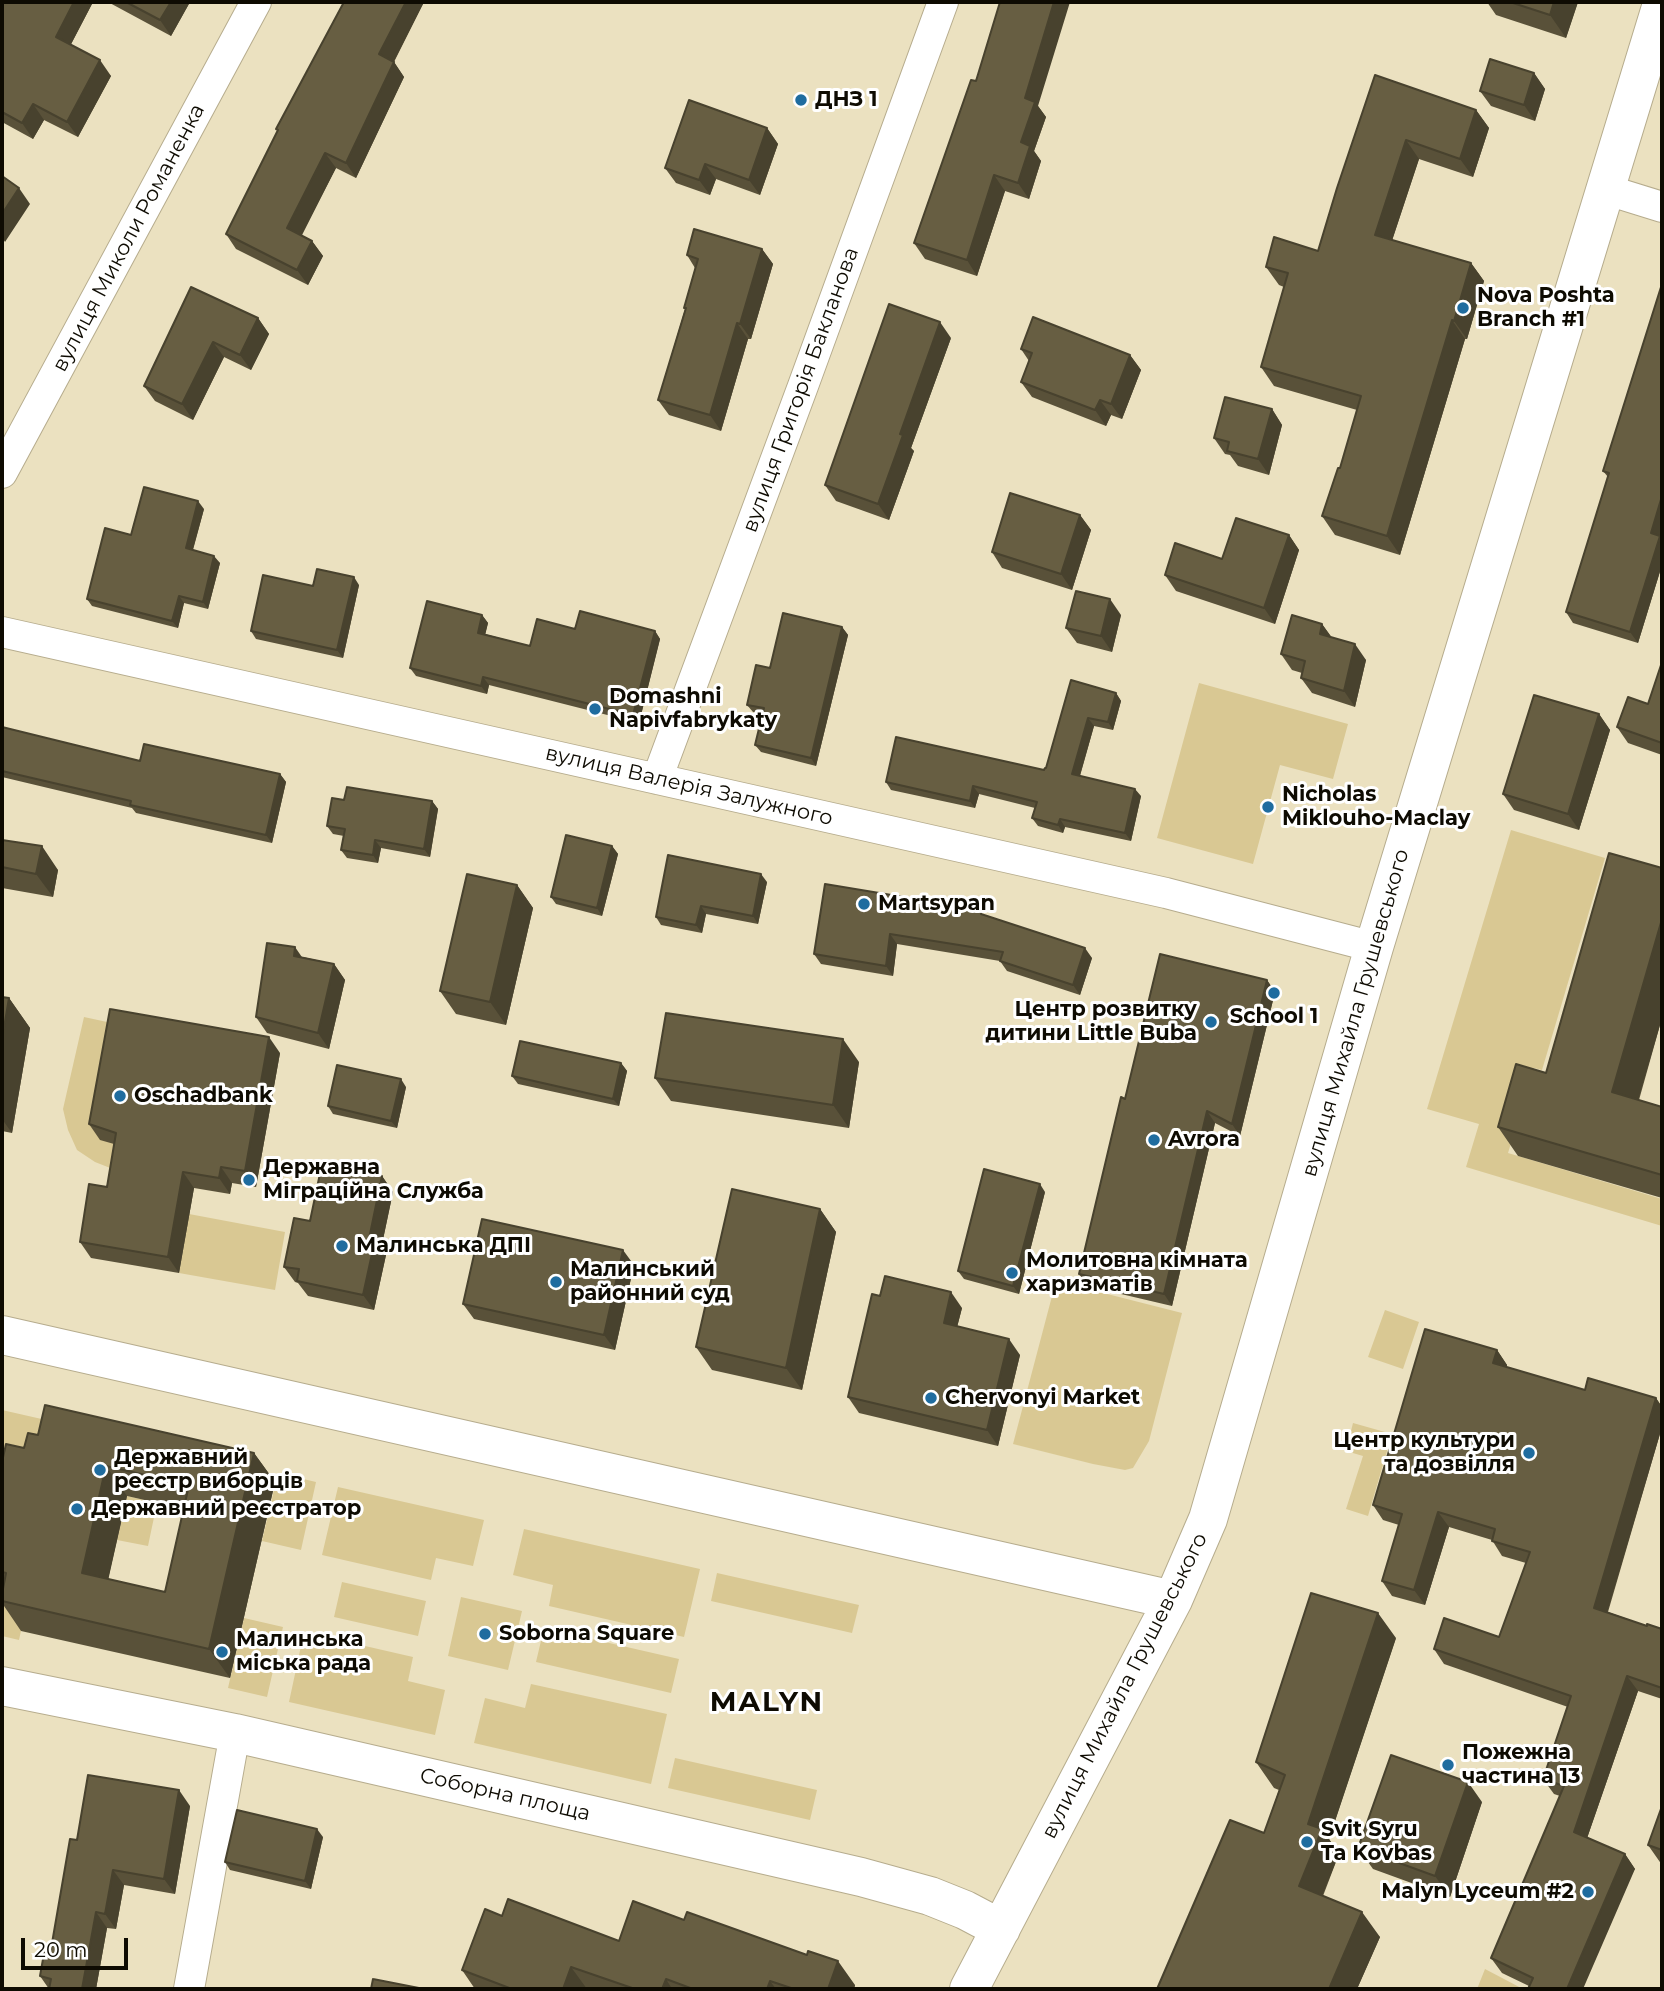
<!DOCTYPE html>
<html>
<head>
<meta charset="utf-8">
<style>
  body { margin:0 }
  #map { position:relative; width:1664px; height:1991px; overflow:hidden; background:#ebe1c0; font-family:Montserrat,sans-serif }
  canvas { display:block }
  .frame { position:absolute; inset:0; border:4px solid #0e0b02; pointer-events:none }
  .scale { position:absolute; left:21px; top:1938px; width:107px; height:32px; box-sizing:border-box; border:4px solid #0e0b02; border-top:0; padding-left:9px; font-size:21px; line-height:24px; white-space:nowrap; color:#0e0b02; -webkit-text-stroke:5px #fff; paint-order:stroke }
</style>
</head>
<body>
<div id="map">
<canvas width="1664" height="1991"></canvas>
<div class="frame"></div>
<div class="scale">20 m</div>
</div>
<script>
const c = document.querySelector('canvas').getContext('2d');
c.lineJoin = 'round';
function paint(path, color) {
  c.fillStyle = color;
  c.fill(path, 'evenodd');
}
function shape(rows) {
  const path = new Path2D();
  for (const r of rows) {
    path.moveTo(r[0], r[1]);
    for (let i = 2; i < r.length; i += 2) path.lineTo(r[i], r[i + 1]);
  }
  return path;
}
function strokePath(path, color, width, dash) {
  c.strokeStyle = color;
  c.lineWidth = width;
  c.lineCap = dash ? 'butt' : 'round';
  c.setLineDash(dash || []);
  c.stroke(path);
}
function write(font, color, halo, rows, align = 'center') {
  c.font = font + ' Montserrat,sans-serif';
  c.lineWidth = 6;
  c.setLineDash([]);
  c.textBaseline = 'middle';
  c.strokeStyle = halo;
  c.fillStyle = color;
  for (const [text, x, y, turn = 0] of rows) {
    c.save();
    c.translate(x, y);
    c.rotate((+turn || 0) * Math.PI / 180);
    c.textAlign = isNaN(turn) ? turn : align;
    if (halo) c.strokeText(text, 0, 0);
    c.fillText(text, 0, 0);
    c.restore();
  }
}
paint(shape([
  [1199,683,1348,724,1333,779,1280,765,1253,864,1157,838],
  [1511,830,1605,858,1542,1070,1534,1068,1508,1153,1662,1199,1662,1226,1466,1167,1479,1124,1427,1109],
  [84,1017,121,1025,126,1149,123,1173,95,1162,77,1150,68,1130,63,1109],
  [189,1214,285,1232,275,1290,179,1273],
  [1056,1281,1182,1313,1149,1441,1133,1468,1125,1470,1093,1464,1013,1444],
  [1385,1310,1419,1322,1403,1369,1368,1357],
  [2,1410,68,1425,2,1481],
  [1353,1423,1392,1434,1368,1516,1346,1509,1363,1456,1346,1451],
  [278,1473,316,1482,301,1550,262,1541],
  [338,1487,484,1520,473,1566,436,1558,431,1580,322,1555],
  [127,1496,157,1503,148,1546,117,1540],
  [524,1529,700,1569,684,1637,549,1606,553,1585,513,1575],
  [2,1562,27,1603,19,1640,2,1636],
  [717,1573,859,1605,852,1633,711,1601],
  [342,1582,426,1601,418,1636,334,1617],
  [461,1597,522,1611,508,1670,448,1656],
  [244,1618,283,1627,267,1697,228,1688],
  [544,1628,679,1659,671,1693,536,1662],
  [304,1632,413,1657,408,1681,445,1690,435,1735,289,1702],
  [531,1684,667,1714,651,1784,474,1743,485,1698,525,1708],
  [675,1758,817,1790,810,1820,668,1788],
  [1485,1969,1523,1989,1477,1989]
]), '#d9c893');
const street = shape([
  [1604,189,1662,207],
  [2,473,256,2],
  [2,632,1166,893,1374,947],
  [657,779,803,386,943,2],
  [189,1989,235,1733]
]);
const secondary = shape([
  [2,1335,1173,1600],
  [2,1686,235,1733,861,1877,930,1896,965,1910,1001,1929],
  [969,1989,1173,1600,1208,1519,1374,947,1662,4]
]);
strokePath(street, '#b6ac8d', 32);
strokePath(secondary, '#b6ac8d', 40);
strokePath(street, '#fff', 30);
strokePath(secondary, '#fff', 38);
paint(shape([
  [2,2,93,2,71,44,111,76,78,137,44,120,33,139,2,122],
  [108,2,190,2,171,36],
  [344,2,424,2,394,62,404,77,356,178,336,168,301,235,312,241,323,256,308,285,236,249,226,234,278,131,276,129],
  [1487,2,1578,2,1566,38,1496,15],
  [1534,73,1545,89,1535,121,1491,106,1480,91],
  [1375,75,1476,110,1489,128,1473,177,1419,159,1392,240,1471,263,1484,281,1467,339,1465,339,1400,555,1335,535,1322,516,1340,468,1357,410,1274,386,1261,367,1284,287,1279,285,1266,267,1318,251],
  [1038,106,1046,117,1034,151,1041,161,1029,199,1005,191,977,276,925,259,914,243],
  [767,128,778,144,760,195,716,179,710,195,676,183,665,168],
  [762,249,773,264,751,339,748,339,721,431,669,415,658,400,685,309,684,308,695,268,687,255],
  [191,287,258,318,269,334,251,370,224,357,193,420,155,401,144,386],
  [1662,288,1662,532,1661,537,1662,539,1662,565,1638,643,1573,623,1566,612,1608,477,1603,471],
  [951,338,911,448,914,451,889,520,836,501,825,485],
  [1021,349,1130,355,1141,370,1122,419,1111,415,1106,426,1032,397,1021,382,1029,361],
  [1272,409,1282,425,1269,475,1238,466,1230,455,1225,454,1214,438],
  [204,509,193,550,220,563,208,609,184,603,178,628,92,606,87,599,131,535],
  [1080,515,1091,530,1072,590,1002,568,992,552],
  [1289,535,1299,550,1275,624,1176,591,1165,575,1222,559],
  [359,585,343,658,256,639,251,631,313,586],
  [482,615,488,623,485,634,530,646,575,629,655,631,660,639,639,723,489,685,487,694,416,676,410,668],
  [1121,615,1112,652,1077,643,1066,628],
  [1322,624,1331,637,1366,660,1355,707,1312,693,1301,678,1302,673,1292,670,1281,654],
  [842,627,848,635,816,766,761,752,755,745,763,715,753,712,747,705],
  [1662,662,1662,755,1628,743,1617,727,1648,704],
  [1071,680,1116,693,1121,701,1113,730,1094,726,1080,776,1141,796,1131,841,1065,827,1063,833,1038,826,1032,818,1035,808,979,794,975,808,891,790,886,782,1044,770,1046,768],
  [1599,714,1610,730,1579,830,1514,810,1503,794],
  [2,727,140,761,280,774,286,782,272,843,136,813,132,808,2,777],
  [344,800,432,801,438,809,430,857,381,848,378,863,347,858,341,850,344,836,333,834,327,826],
  [2,840,58,870,53,897,2,888],
  [612,846,618,854,602,916,556,904,551,897],
  [1662,868,1662,1018,1639,1100,1662,1107,1662,1198,1518,1156,1498,1127,1546,1073],
  [767,882,758,924,706,914,702,933,661,925,656,917],
  [825,884,986,916,1092,958,1080,995,1007,971,1000,961,897,944,893,976,821,964,814,954],
  [517,885,533,908,506,1025,456,1014,440,991],
  [303,957,334,964,345,980,329,1049,267,1033,256,1017],
  [1267,980,1275,992,1240,1136,1215,1123,1172,1306,1087,1286,1079,1274,1125,1099],
  [2,997,9,998,30,1028,12,1133,2,1131],
  [280,1053,256,1187,232,1183,230,1194,194,1188,179,1273,91,1258,80,1242,107,1187,114,1144,100,1140,89,1124],
  [859,1062,849,1128,671,1101,655,1078],
  [621,1063,627,1071,619,1106,518,1084,512,1076],
  [406,1087,397,1128,333,1114,328,1106],
  [382,1176,393,1192,381,1249,386,1255,374,1310,308,1296,298,1283,295,1282,284,1267,310,1221],
  [1045,1192,1019,1294,964,1279,958,1271],
  [820,1209,836,1232,802,1390,712,1370,696,1347],
  [634,1265,615,1350,474,1319,463,1304],
  [880,1296,962,1308,957,1327,1020,1355,998,1446,859,1413,848,1397],
  [1497,1350,1507,1365,1507,1367,1585,1390,1656,1398,1662,1407,1662,1427,1608,1612,1647,1626,1662,1629,1662,1699,1638,1691,1587,1838,1625,1854,1635,1869,1529,1986,1502,1973,1491,1958,1560,1796,1554,1794,1543,1779,1568,1707,1444,1664,1434,1649,1499,1637,1526,1563,1502,1556,1492,1540,1449,1527,1425,1605,1392,1596,1382,1581,1399,1525,1383,1520,1373,1505],
  [38,1435,254,1453,275,1482,230,1678,21,1631,2,1603,2,1594,4,1583,2,1579,2,1462,24,1448],
  [127,1496,184,1509,165,1592,108,1579],
  [1396,1638,1329,1839,1339,1854,1323,1896,1380,1937,1357,1989,1264,1833,1279,1790,1274,1788,1256,1762],
  [1482,1802,1450,1897,1373,1869,1358,1848],
  [190,1806,175,1894,124,1885,116,1929,107,1928,96,1989,49,1989,40,1976,51,1949,77,1840],
  [1662,1806,1662,1865,1648,1845],
  [323,1837,311,1889,230,1870,225,1862],
  [619,1941,855,1985,854,1989,475,1989,462,1970]
]), '#595139');
paint(shape([
  [74,2,93,2,67,52,56,37],
  [171,2,190,2,171,36,160,20],
  [406,2,424,2,390,69,379,54],
  [1054,2,1070,2,1038,106,1046,117,1034,151,1041,161,1029,199,1018,183,1025,98],
  [1554,2,1578,2,1566,38,1550,15],
  [100,60,111,76,78,137,67,122],
  [394,62,404,77,356,178,346,163],
  [1534,73,1545,89,1535,121,1524,105],
  [33,104,44,120,33,139,22,123],
  [1476,110,1489,128,1473,177,1460,159],
  [767,128,778,144,760,195,749,180],
  [1406,140,1419,159,1388,253,1375,235],
  [325,153,336,168,298,243,287,228],
  [705,164,716,179,710,195,699,180],
  [994,175,1005,191,977,276,967,260],
  [19,188,30,204,5,242,2,237,2,214],
  [312,241,323,256,308,285,297,270],
  [762,249,773,264,751,339,740,324],
  [1471,263,1484,281,1467,339,1454,321],
  [258,318,269,334,251,370,240,355],
  [1452,320,1465,339,1400,555,1387,536],
  [940,322,951,338,911,448,914,451,889,520,878,504,900,434],
  [737,323,748,339,721,431,710,415],
  [213,342,224,357,193,420,182,404],
  [1130,355,1141,370,1122,419,1111,404],
  [1100,400,1111,415,1106,426,1095,410],
  [1272,409,1282,425,1269,475,1258,459],
  [1662,496,1662,532,1661,537,1662,539,1662,565,1638,643,1630,632,1651,533],
  [198,501,204,509,191,556,186,548],
  [1080,515,1091,530,1072,590,1061,574],
  [1289,535,1299,550,1275,624,1264,608],
  [214,556,220,563,208,609,203,602],
  [354,577,359,585,343,658,337,650],
  [179,596,184,603,178,628,172,621],
  [1110,599,1121,615,1112,652,1101,636],
  [482,615,488,623,484,640,478,633],
  [1322,624,1333,639,1320,634],
  [842,627,848,635,816,766,811,758],
  [655,631,660,639,639,723,633,715],
  [1355,644,1366,660,1355,707,1344,691],
  [483,677,489,685,487,694,481,686],
  [1116,693,1121,701,1113,730,1108,722],
  [1599,714,1610,730,1579,830,1568,814],
  [1088,718,1094,726,1078,782,1072,774],
  [280,774,286,782,272,843,266,835],
  [973,786,979,794,975,808,970,801],
  [1135,789,1141,796,1131,841,1125,833],
  [432,801,438,809,430,857,424,849],
  [1060,819,1065,827,1063,833,1058,825],
  [375,840,381,848,378,863,373,855],
  [42,846,58,870,53,897,36,874],
  [612,846,618,854,602,916,597,908],
  [761,874,767,882,758,924,753,916],
  [517,885,533,908,506,1025,490,1002],
  [701,906,706,914,702,933,696,925],
  [1662,919,1662,1018,1632,1121,1612,1092],
  [890,934,897,944,893,976,886,966],
  [295,947,306,963,294,956],
  [1085,948,1092,958,1080,995,1073,985],
  [334,964,345,980,329,1049,318,1033],
  [1267,980,1275,992,1240,1136,1232,1124],
  [9,998,30,1028,12,1133,2,1119,2,1040],
  [269,1037,280,1053,256,1187,245,1171],
  [843,1039,859,1062,849,1128,833,1105],
  [621,1063,627,1071,619,1106,613,1099],
  [401,1079,406,1087,397,1128,391,1121],
  [1207,1111,1215,1123,1172,1306,1164,1294],
  [221,1167,232,1183,230,1194,219,1178],
  [183,1172,194,1188,179,1273,168,1257],
  [382,1176,393,1192,381,1249,386,1255,374,1310,363,1295,369,1239],
  [1040,1184,1045,1192,1019,1294,1013,1286],
  [820,1209,836,1232,802,1390,786,1368],
  [623,1250,634,1265,615,1350,604,1335],
  [951,1292,962,1308,954,1339,944,1323],
  [1009,1339,1020,1355,998,1446,987,1430],
  [1497,1350,1507,1365,1504,1378,1493,1363],
  [1656,1398,1662,1407,1662,1427,1604,1623,1594,1608],
  [254,1453,275,1482,230,1678,209,1649],
  [106,1466,127,1496,103,1603,82,1573],
  [1438,1512,1449,1527,1425,1605,1414,1590],
  [1378,1613,1396,1638,1329,1839,1339,1854,1316,1911,1299,1886,1308,1824],
  [1627,1676,1638,1691,1584,1847,1574,1832],
  [1468,1782,1482,1802,1450,1897,1435,1876],
  [179,1790,190,1806,175,1894,164,1879],
  [317,1829,323,1837,311,1889,305,1881],
  [1625,1854,1635,1869,1583,1989,1567,1989],
  [113,1870,124,1885,116,1929,105,1914],
  [96,1912,107,1928,96,1989,82,1989],
  [1362,1912,1380,1937,1357,1989,1329,1989],
  [838,1961,855,1985,854,1989,828,1989],
  [571,1967,587,1989,563,1989],
  [666,1979,672,1989,662,1989],
  [770,1981,776,1989,767,1989]
]), '#48422e');
const building = shape([
  [2,2,74,2,56,37,100,60,67,122,33,104,22,123,2,112,2,2],
  [126,2,171,2,160,20,126,2],
  [344,2,406,2,379,54,394,62,346,163,325,153,287,228,312,241,297,270,226,234,278,130,276,129,344,2],
  [1000,2,1054,2,1025,98,1035,102,1021,142,1030,146,1018,183,994,175,967,260,914,243,971,80,976,81,1000,2],
  [1510,2,1554,2,1550,15,1510,2],
  [1490,59,1534,73,1524,105,1480,91,1490,59],
  [1375,75,1476,110,1460,159,1406,140,1375,235,1471,263,1454,321,1452,320,1387,536,1322,516,1338,468,1340,468,1361,396,1261,367,1288,273,1266,267,1274,237,1318,251,1337,188,1375,75],
  [689,100,767,128,749,180,705,164,699,180,665,168,689,100],
  [2,176,19,188,2,214,2,176],
  [694,229,762,249,740,324,737,323,710,415,658,400,686,308,684,308,698,259,687,255,694,229],
  [191,287,258,318,240,355,213,342,182,404,144,386,191,287],
  [1661,287,1662,288,1662,496,1651,533,1660,536,1630,632,1566,612,1609,473,1603,471,1661,287],
  [889,304,940,322,900,434,903,435,878,504,825,485,889,304],
  [1033,317,1130,355,1111,404,1100,400,1095,410,1021,382,1032,353,1021,349,1033,317],
  [1225,397,1272,409,1258,459,1227,451,1229,442,1214,438,1225,397],
  [144,487,198,501,186,548,214,556,203,602,179,596,172,621,87,599,105,528,131,535,144,487],
  [1010,493,1080,515,1061,574,992,552,1010,493],
  [1236,518,1289,535,1264,608,1165,575,1175,543,1222,559,1236,518],
  [317,569,354,577,337,650,251,631,263,575,313,586,317,569],
  [1076,591,1110,599,1101,636,1066,628,1076,591],
  [427,601,482,615,478,633,530,646,537,619,575,629,580,611,655,631,633,715,483,677,481,686,410,668,427,601],
  [783,613,842,627,811,758,755,745,764,708,747,705,756,665,770,668,783,613],
  [1292,615,1322,624,1320,634,1355,644,1344,691,1301,678,1305,661,1281,654,1292,615],
  [1662,662,1662,743,1617,727,1628,697,1648,704,1662,662],
  [1071,680,1116,693,1108,722,1088,718,1072,774,1135,789,1125,833,1060,819,1058,825,1032,818,1037,802,973,786,970,801,886,782,896,737,1044,770,1045,768,1046,768,1071,680],
  [1534,695,1599,714,1568,814,1503,794,1534,695],
  [2,727,140,761,144,744,280,774,266,835,130,805,131,801,2,771,2,727],
  [347,787,432,801,424,849,375,840,373,855,341,850,345,829,327,826,332,798,344,800,347,787],
  [566,835,612,846,597,908,551,897,566,835],
  [2,840,42,846,36,874,2,867,2,840],
  [1609,853,1662,868,1662,919,1612,1092,1662,1107,1662,1175,1498,1127,1516,1064,1546,1073,1609,853],
  [668,855,761,874,753,916,701,906,696,925,656,917,668,855],
  [467,874,517,885,490,1002,440,991,467,874],
  [825,884,982,910,981,914,1085,948,1073,985,1000,961,1003,952,890,934,886,966,814,954,825,884],
  [267,943,295,947,294,956,334,964,318,1033,256,1017,267,943],
  [1160,954,1267,980,1232,1124,1207,1111,1164,1294,1079,1274,1121,1097,1125,1099,1160,954],
  [2,997,9,998,2,1040,2,997],
  [110,1009,269,1037,245,1171,221,1167,219,1178,183,1172,168,1257,80,1242,89,1184,107,1187,116,1133,89,1124,110,1009],
  [666,1013,843,1039,833,1105,655,1078,666,1013],
  [520,1041,621,1063,613,1099,512,1076,520,1041],
  [337,1065,401,1079,391,1121,328,1106,337,1065],
  [322,1164,382,1176,369,1239,375,1240,363,1295,297,1281,299,1269,284,1267,294,1218,310,1221,322,1164],
  [984,1169,1040,1184,1013,1286,958,1271,984,1169],
  [732,1189,820,1209,786,1368,696,1347,732,1189],
  [482,1219,623,1250,604,1335,463,1304,482,1219],
  [885,1276,951,1292,944,1323,1009,1339,987,1430,848,1397,872,1294,880,1296,885,1276],
  [1425,1329,1497,1350,1493,1363,1585,1390,1588,1378,1656,1398,1594,1608,1647,1626,1647,1624,1662,1629,1662,1688,1627,1676,1574,1832,1625,1854,1567,1989,1528,1989,1533,1978,1491,1958,1564,1786,1543,1779,1571,1696,1434,1649,1444,1618,1499,1637,1530,1552,1492,1541,1495,1529,1438,1512,1414,1590,1382,1581,1402,1514,1373,1505,1425,1329],
  [45,1405,254,1453,209,1649,2,1601,2,1594,6,1573,2,1572,2,1462,6,1444,24,1448,28,1433,38,1435,45,1405],
  [106,1466,189,1485,165,1592,82,1573,106,1466],
  [1311,1593,1378,1613,1308,1824,1322,1829,1299,1886,1362,1912,1329,1989,1157,1989,1230,1820,1264,1833,1285,1775,1256,1762,1311,1593],
  [1391,1755,1468,1782,1435,1876,1358,1848,1391,1755],
  [88,1775,179,1790,164,1879,113,1870,105,1914,96,1912,82,1989,49,1989,51,1979,40,1976,45,1948,51,1949,70,1839,77,1840,88,1775],
  [1662,1806,1662,1850,1648,1845,1662,1806],
  [237,1810,317,1829,305,1881,225,1862,237,1810],
  [508,1899,619,1941,633,1901,684,1920,687,1912,807,1955,808,1951,838,1961,828,1989,794,1989,770,1981,767,1989,693,1989,666,1979,662,1989,635,1989,571,1967,563,1989,512,1989,462,1970,485,1909,502,1916,508,1899],
  [373,1979,424,1989,371,1989,373,1979]
]);
paint(building, '#675e42');
strokePath(building, '#48422e', 2);
for (const [x, y, r, color] of [
  [801,100,7,"#1f6c9f"],
  [1463,308,7,"#1f6c9f"],
  [595,709,7,"#1f6c9f"],
  [1268,807,7,"#1f6c9f"],
  [864,904,7,"#1f6c9f"],
  [1274,993,7,"#1f6c9f"],
  [1211,1022,7,"#1f6c9f"],
  [120,1096,7,"#1f6c9f"],
  [1154,1140,7,"#1f6c9f"],
  [249,1180,7,"#1f6c9f"],
  [342,1246,7,"#1f6c9f"],
  [1012,1273,7,"#1f6c9f"],
  [556,1282,7,"#1f6c9f"],
  [931,1398,7,"#1f6c9f"],
  [1529,1453,7,"#1f6c9f"],
  [100,1470,7,"#1f6c9f"],
  [77,1509,7,"#1f6c9f"],
  [485,1634,7,"#1f6c9f"],
  [222,1652,7,"#1f6c9f"],
  [1448,1765,7,"#1f6c9f"],
  [1307,1842,7,"#1f6c9f"],
  [1588,1892,7,"#1f6c9f"]
]) {
  const dot = new Path2D();
  dot.arc(x, y, r, 0, 2 * Math.PI);
  c.fillStyle = color;
  c.fill(dot);
  strokePath(dot, '#fff', 2.5);
}
write('bold 21px', '#0e0b02', '#fff', [
  ["ДНЗ 1",815,100],
  ["Nova Poshta",1477,296],
  ["Branch #1",1477,320],
  ["Domashni",609,697],
  ["Napivfabrykaty",609,721],
  ["Nicholas",1282,795],
  ["Miklouho-Maclay",1282,819],
  ["Martsypan",878,904],
  ["Центр розвитку",1197,1010,"right"],
  ["дитини Little Buba",1197,1034,"right"],
  ["School 1",1274,1017,"center"],
  ["Oschadbank",134,1096],
  ["Avrora",1168,1140],
  ["Державна",263,1168],
  ["Міграційна Служба",263,1192],
  ["Малинська ДПІ",356,1246],
  ["Молитовна кімната",1026,1261],
  ["харизматів",1026,1285],
  ["Малинський",570,1270],
  ["районний суд",570,1294],
  ["Chervonyi Market",945,1398],
  ["Центр культури",1515,1441,"right"],
  ["та дозвілля",1515,1465,"right"],
  ["Державний",114,1458],
  ["реєстр виборців",114,1482],
  ["Державний реєстратор",91,1509],
  ["Soborna Square",499,1634],
  ["Малинська",236,1640],
  ["міська рада",236,1664],
  ["Пожежна",1462,1753],
  ["частина 13",1462,1777],
  ["Svit Syru",1321,1830],
  ["Ta Kovbas",1321,1854],
  ["Malyn Lyceum #2",1574,1892,"right"]
], 'left');
write('21px', '#0e0b02', '#fff', [
  ["вулиця Миколи Романенка",129,238,-62],
  ["вулиця Григорія Бакланова",801,390,-70],
  ["вулиця Валерія Залужного",689,786,13],
  ["вулиця Михайла Грушевського",1356,1013,-74],
  ["вулиця Михайла Грушевського",1125,1686,-63],
  ["Соборна площа",505,1795,13]
]);
c.letterSpacing = '2px';
write('bold 28px', '#0e0b02', '#fff', [
  ["MALYN",767,1703]
]);
c.letterSpacing = '0px';
</script>
</body>
</html>
